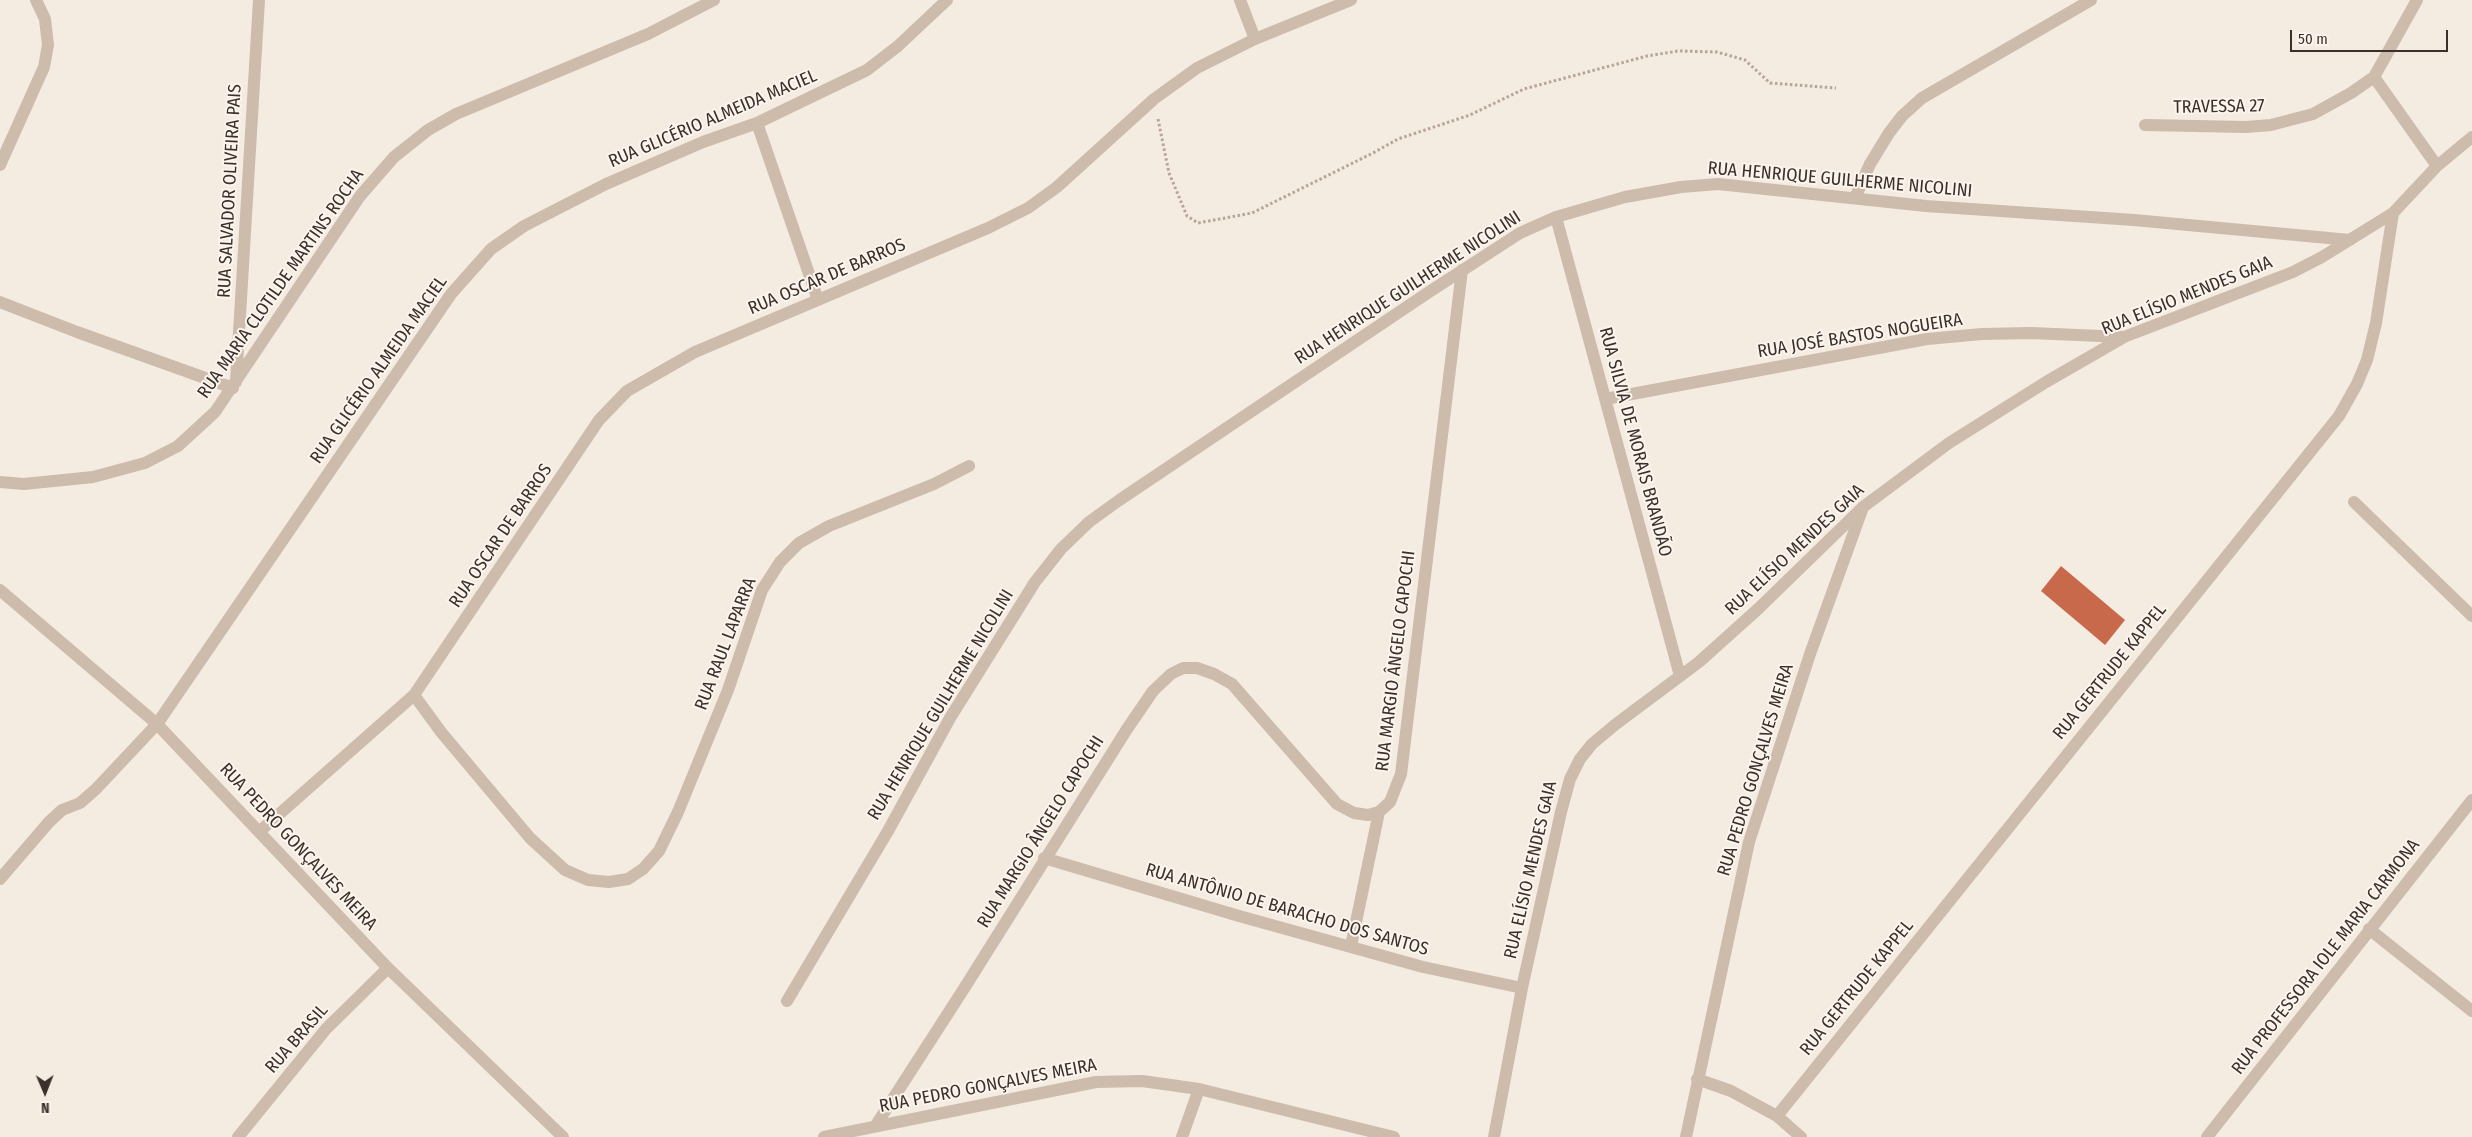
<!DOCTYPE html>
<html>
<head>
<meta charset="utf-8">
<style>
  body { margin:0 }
  #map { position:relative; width:2472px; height:1137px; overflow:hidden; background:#f4ebe1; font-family:"Fira Sans Condensed",sans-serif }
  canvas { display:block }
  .north { position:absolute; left:20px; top:1067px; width:50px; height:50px; -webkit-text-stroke:4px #fbf5ee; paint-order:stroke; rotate:179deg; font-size:14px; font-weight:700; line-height:20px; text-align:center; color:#3b302b }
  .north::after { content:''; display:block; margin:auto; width:18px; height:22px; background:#3b302b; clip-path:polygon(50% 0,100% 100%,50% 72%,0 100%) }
  .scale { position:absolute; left:2290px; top:30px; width:158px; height:22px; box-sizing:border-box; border:2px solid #3b302b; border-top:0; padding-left:6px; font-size:15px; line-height:18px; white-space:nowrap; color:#3b302b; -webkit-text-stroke:4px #fbf5ee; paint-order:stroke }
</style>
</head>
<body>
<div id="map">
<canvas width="2472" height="1137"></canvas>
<div class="north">N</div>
<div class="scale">50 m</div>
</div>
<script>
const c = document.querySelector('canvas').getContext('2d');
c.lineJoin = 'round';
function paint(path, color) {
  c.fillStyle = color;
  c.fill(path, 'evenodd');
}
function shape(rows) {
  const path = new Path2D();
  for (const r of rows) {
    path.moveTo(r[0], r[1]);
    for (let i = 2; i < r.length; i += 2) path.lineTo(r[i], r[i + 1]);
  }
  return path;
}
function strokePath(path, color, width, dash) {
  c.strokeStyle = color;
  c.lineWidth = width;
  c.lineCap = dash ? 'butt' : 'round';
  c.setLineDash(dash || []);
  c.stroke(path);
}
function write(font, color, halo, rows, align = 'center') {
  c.font = font + ' "Fira Sans Condensed",sans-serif';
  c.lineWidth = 4;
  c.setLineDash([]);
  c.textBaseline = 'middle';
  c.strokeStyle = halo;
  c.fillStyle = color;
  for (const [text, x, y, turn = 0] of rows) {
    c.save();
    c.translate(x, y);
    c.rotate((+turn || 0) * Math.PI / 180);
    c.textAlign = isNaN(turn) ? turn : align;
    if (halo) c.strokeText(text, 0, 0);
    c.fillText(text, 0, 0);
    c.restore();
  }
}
paint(shape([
  [2061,566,2125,620,2105,645,2041,591]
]), '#c8694b');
strokePath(shape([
  [1158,119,1169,173,1187,216,1198,223,1252,213,1373,153,1398,139,1470,115,1524,89,1647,56,1678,51,1717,52,1745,60,1770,83,1836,88]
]), '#b9a596', 3, [2.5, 2.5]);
strokePath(shape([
  [1240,0,1255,39],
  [2374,77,2437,166],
  [757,123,818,300],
  [2145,125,2246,127,2271,125,2313,114,2351,93,2374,77,2417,0],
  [0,165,44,67,48,45,45,19,36,0],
  [1855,198,1870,164,1889,133,1902,116,1922,98,2091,0],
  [1556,217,1680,676],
  [0,302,77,332,233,388],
  [236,382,259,0],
  [1605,399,1927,339,1982,334,2031,333,2124,337],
  [969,466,934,484,829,526,799,543,780,562,762,590,728,690,678,812,659,851,643,869,628,879,609,882,588,880,565,870,530,838,441,732,414,695,599,420,627,391,695,352,988,228,1028,208,1057,187,1154,99,1197,68,1255,39,1351,0],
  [0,482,24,484,93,477,145,463,178,446,215,412,360,196,394,157,428,130,456,114,648,34,714,0],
  [2354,502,2472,616],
  [0,590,157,724,388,968,563,1137],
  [260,831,414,695],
  [1044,858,1239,916,1423,967,1522,988],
  [0,879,49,822,62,810,80,803,96,789,157,724,451,294,491,249,524,226,606,184,703,142,757,123,867,70,898,46,947,0],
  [2369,929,2472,1011],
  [1351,946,1379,812],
  [787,1001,888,831,950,718,1035,582,1061,549,1089,522,1118,501,1429,292,1520,233,1556,217,1625,197,1681,187,1718,184,1926,206,2134,220,2350,240],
  [1697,1079,1731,1091,1753,1103,1777,1116,1801,1137],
  [1777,1116,2339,416,2357,384,2367,360,2376,323,2393,213],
  [876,1125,965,987,1127,729,1153,691,1171,674,1183,668,1197,668,1214,674,1232,684,1337,804,1354,813,1368,815,1379,812,1390,802,1401,774,1462,270],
  [238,1137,326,1029,388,968],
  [824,1137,1096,1082,1142,1081,1199,1089,1394,1137],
  [1182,1137,1199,1089],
  [1494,1137,1522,988,1561,812,1570,779,1580,759,1592,744,1616,724,1699,662,1758,609,1863,507,1949,443,2046,382,2124,337,2293,272,2322,257,2393,213,2437,166,2472,137],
  [1686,1137,1749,842,1810,654,1862,510],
  [2207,1137,2472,800]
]), '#cdbbac', 12);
write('18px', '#3b302b', '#fbf5ee', [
  ["TRAVESSA 27",2219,107,-1],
  ["RUA GLICÉRIO ALMEIDA MACIEL",713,119,-23],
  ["RUA HENRIQUE GUILHERME NICOLINI",1840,180,5],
  ["RUA SALVADOR OLIVEIRA PAIS",230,191,-87],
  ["RUA OSCAR DE BARROS",827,277,-23],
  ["RUA MARIA CLOTILDE MARTINS ROCHA",281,284,-55],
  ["RUA HENRIQUE GUILHERME NICOLINI",1408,288,-33],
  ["RUA ELÍSIO MENDES GAIA",2187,296,-22],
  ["RUA JOSÉ BASTOS NOGUEIRA",1860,336,-9],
  ["RUA GLICÉRIO ALMEIDA MACIEL",379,370,-55],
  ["RUA SILVIA DE MORAIS BRANDÃO",1635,442,75],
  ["RUA OSCAR DE BARROS",501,536,-56],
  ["RUA ELÍSIO MENDES GAIA",1795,550,-43],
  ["RUA RAUL LAPARRA",726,644,-69],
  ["RUA MARGIO ÂNGELO CAPOCHI",1396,661,-83],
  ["RUA GERTRUDE KAPPEL",2110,672,-51],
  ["RUA HENRIQUE GUILHERME NICOLINI",941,705,-59],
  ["RUA PEDRO GONÇALVES MEIRA",1756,770,-73],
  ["RUA MARGIO ÂNGELO CAPOCHI",1041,832,-58],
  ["RUA PEDRO GONÇALVES MEIRA",298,847,47],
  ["RUA ELÍSIO MENDES GAIA",1531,870,-77],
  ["RUA ANTÔNIO DE BARACHO DOS SANTOS",1287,910,16],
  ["RUA PROFESSORA IOLE MARIA CARMONA",2326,957,-52],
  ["RUA GERTRUDE KAPPEL",1857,988,-51],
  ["RUA BRASIL",297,1039,-49],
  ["RUA PEDRO GONÇALVES MEIRA",988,1086,-11]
]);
</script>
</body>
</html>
